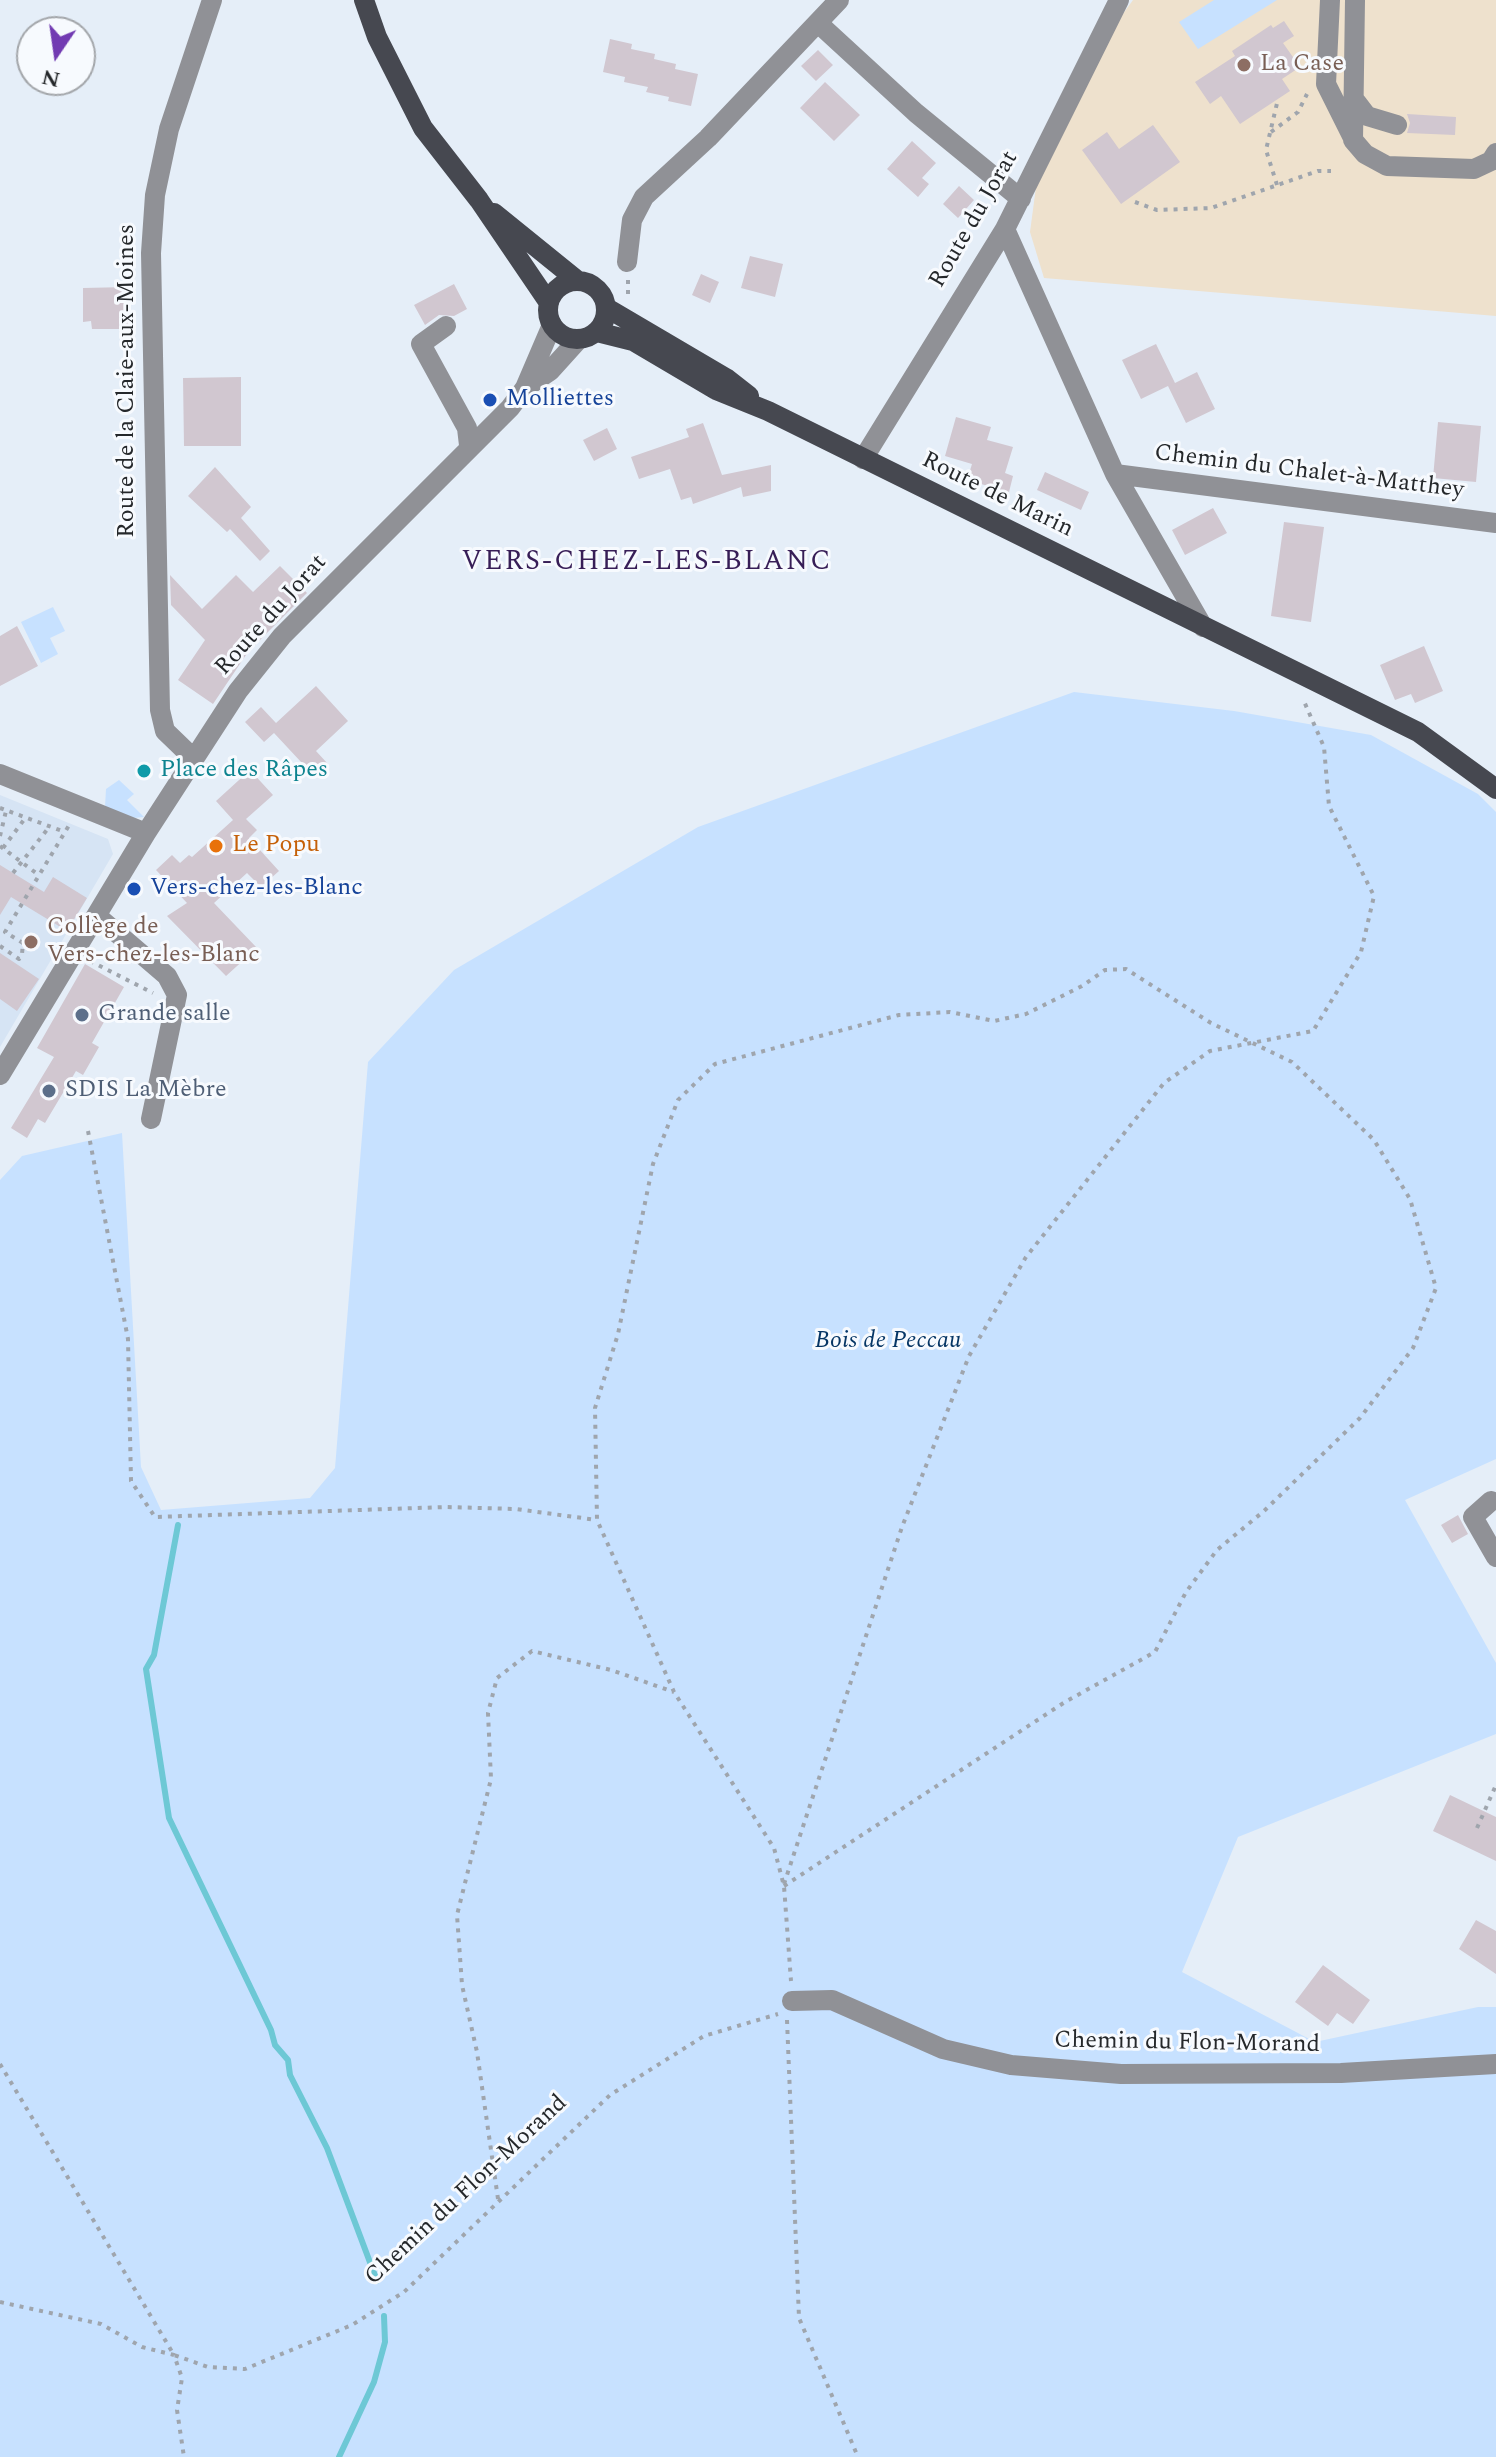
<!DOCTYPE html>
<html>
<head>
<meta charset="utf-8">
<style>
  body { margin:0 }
  #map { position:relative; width:1496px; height:2457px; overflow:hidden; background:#e5eef8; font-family:Spectral,serif }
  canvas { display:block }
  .north { position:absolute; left:16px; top:16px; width:80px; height:80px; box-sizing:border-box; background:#f7fafe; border:2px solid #a3a6aa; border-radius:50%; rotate:193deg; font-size:22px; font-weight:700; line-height:32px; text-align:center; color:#25282b }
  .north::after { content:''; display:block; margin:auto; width:28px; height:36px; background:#723bb2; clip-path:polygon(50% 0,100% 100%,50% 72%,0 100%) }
</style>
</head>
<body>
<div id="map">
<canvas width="1496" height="2457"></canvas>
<div class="north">N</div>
</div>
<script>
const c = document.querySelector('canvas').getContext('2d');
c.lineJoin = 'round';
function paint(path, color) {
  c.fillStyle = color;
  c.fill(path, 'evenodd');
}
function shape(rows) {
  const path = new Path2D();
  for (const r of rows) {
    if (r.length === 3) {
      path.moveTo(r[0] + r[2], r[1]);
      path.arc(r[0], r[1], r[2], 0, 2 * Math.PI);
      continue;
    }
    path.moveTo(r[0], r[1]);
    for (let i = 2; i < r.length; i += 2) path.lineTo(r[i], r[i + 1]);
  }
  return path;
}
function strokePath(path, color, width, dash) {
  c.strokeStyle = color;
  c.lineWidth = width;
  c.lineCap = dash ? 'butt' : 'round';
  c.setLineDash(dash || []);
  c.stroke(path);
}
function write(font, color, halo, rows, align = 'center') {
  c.font = font + ' Spectral,serif';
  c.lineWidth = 6;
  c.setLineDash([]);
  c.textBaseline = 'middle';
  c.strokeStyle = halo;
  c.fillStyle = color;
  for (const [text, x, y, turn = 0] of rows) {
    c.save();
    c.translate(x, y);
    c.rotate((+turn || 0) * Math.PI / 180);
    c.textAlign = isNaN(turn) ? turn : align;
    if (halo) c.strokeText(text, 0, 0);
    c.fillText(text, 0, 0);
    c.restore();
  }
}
paint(shape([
  [1133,0,1496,0,1496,316,1044,278,1030,232,1036,187,1122,15]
]), '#eee1cd');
paint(shape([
  [0,795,108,839,113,854,0,1047]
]), '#d6e4f4');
paint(shape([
  [1214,0,1277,0,1198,49,1179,22],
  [53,607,65,631,50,638,58,654,41,663,21,622],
  [1074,692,1234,711,1371,735,1478,794,1496,812,1496,1459,1405,1500,1496,1663,1496,1734,1238,1837,1182,1972,1315,2042,1478,2007,1496,2007,1496,2457,0,2457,0,1180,22,1156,122,1133,141,1467,161,1510,310,1498,335,1468,368,1062,454,970,698,827],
  [119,780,134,794,127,800,144,817,133,818,105,807,106,789]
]), '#c7e1ff');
strokePath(shape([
  [178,1525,154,1655,146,1669,169,1818,271,2030,275,2045,288,2060,290,2075,327,2148,377,2281],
  [339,2457,374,2382,385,2342,384,2316]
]), '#6dc8d5', 6);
paint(shape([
  [1284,21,1294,36,1283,43,1300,67,1282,79,1290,91,1240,124,1221,96,1210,104,1195,82,1235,56,1232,51,1271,25,1273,28],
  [610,39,632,44,631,49,655,54,654,59,676,64,675,69,698,74,691,106,668,101,669,97,646,92,648,87,624,82,625,77,603,72],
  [818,50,833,65,816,81,801,66],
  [825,82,860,115,834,141,800,108],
  [1407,114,1456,117,1455,135,1407,133,1410,123],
  [1153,125,1180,162,1121,204,1082,150,1107,132,1119,149],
  [912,141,936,163,922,178,929,184,918,197,887,169],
  [959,186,974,200,958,218,943,204],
  [750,256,783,264,775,297,741,288],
  [701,274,719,282,710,303,692,295],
  [454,284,467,309,454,316,439,315,425,325,414,305],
  [128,287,128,329,92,329,91,321,83,322,83,288],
  [1156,344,1175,383,1197,372,1215,409,1186,423,1168,386,1141,399,1122,360],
  [241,377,241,446,184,446,183,378],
  [956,417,991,427,987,440,1013,447,1005,473,1013,476,1009,492,967,480,972,464,945,456],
  [1438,422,1481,426,1476,482,1433,478],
  [703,423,722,475,771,465,771,491,743,497,741,487,693,504,691,497,681,500,670,469,639,479,631,457,689,437,686,429],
  [607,428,617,449,594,461,583,440],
  [215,467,251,507,241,518,270,551,260,561,230,529,227,532,188,496],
  [1045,472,1089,492,1081,510,1037,490],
  [1213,508,1227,533,1185,555,1172,530],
  [1284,522,1324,527,1311,622,1271,616],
  [280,566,307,593,248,652,213,704,178,680,205,640,171,605,170,575,202,609,236,575,253,592],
  [17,626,38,666,0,686,0,636],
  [1424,646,1443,691,1415,703,1411,694,1395,700,1380,665],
  [316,686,348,721,316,751,328,764,315,777,274,733,264,742,245,722,261,707,276,723],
  [250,770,273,795,246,819,257,830,249,838,279,871,261,887,247,873,214,903,257,948,226,976,167,916,187,903,156,870,172,855,180,863,189,855,192,857,233,820,216,801],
  [0,865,44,892,53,877,87,898,67,931,11,897,0,915],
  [0,953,39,979,17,1011,0,999],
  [85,964,124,987,92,1043,99,1047,83,1075,76,1071,45,1123,38,1119,27,1138,11,1128,54,1057,37,1048],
  [1458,1515,1468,1534,1452,1543,1441,1525],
  [1450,1795,1496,1817,1496,1861,1433,1831],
  [1476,1920,1496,1931,1496,1974,1459,1949],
  [1323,1965,1370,2000,1353,2024,1337,2013,1328,2026,1295,2002]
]), '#d1c7d0');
strokePath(shape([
  [1271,132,1298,112,1307,94],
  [1277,185,1266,150,1278,99],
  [1135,202,1157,210,1211,208,1318,171,1331,171],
  [628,280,628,300],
  [0,808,65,832],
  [0,836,6,811],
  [0,846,40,876],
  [3,848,26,817],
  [13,873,50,826],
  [0,946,19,959,22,954,23,943,5,932,71,822],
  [90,961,153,993],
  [88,1131,128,1339,131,1481,155,1517,446,1507,516,1509,597,1520],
  [1477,1828,1496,1785],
  [784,1884,902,1527,969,1356,1026,1257,1164,1083,1210,1051,1313,1031,1361,952,1374,896,1329,806,1324,747,1303,699],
  [784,1886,1065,1702,1155,1652,1186,1592,1217,1550,1264,1511,1360,1418,1413,1348,1436,1288,1410,1199,1374,1140,1292,1062,1211,1023,1126,969,1105,970,1082,986,1026,1014,994,1021,950,1012,899,1015,715,1064,678,1100,653,1164,618,1334,595,1408,597,1520,674,1692,774,1848,784,1886,791,1981],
  [787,2020,799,2318,858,2457],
  [0,2064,174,2355,208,2367,245,2369,352,2325,404,2292,610,2095,704,2036,778,2014],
  [498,2199,477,2052,462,1985,457,1915,491,1779,488,1713,497,1678,532,1651,611,1670,674,1692],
  [0,2302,101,2324,142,2347,174,2355,182,2378,177,2410,184,2457]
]), '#9fa5ad', 4, [4, 6]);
strokePath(shape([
  [1330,0,1326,84,1352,136],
  [1355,0,1353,140,1365,154,1387,166,1474,169,1491,161,1496,153],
  [818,23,916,113,1021,199],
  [1354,99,1367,116,1397,125],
  [1005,229,1115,474,1203,627],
  [627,262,632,220,644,197,708,138,839,0],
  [446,326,421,344,467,428,469,445],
  [525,388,550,371,578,340],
  [863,459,1005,229,1119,0],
  [1115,474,1496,523],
  [194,759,165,731,160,710,151,253,155,195,169,129,212,0],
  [0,774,146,833],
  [97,916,167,976,177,995,151,1119],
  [0,1075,146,833,238,691,282,636,510,408,525,388,552,325],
  [1491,1501,1473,1517,1496,1557],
  [792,2001,832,2000,943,2049,1011,2065,1121,2074,1341,2073,1496,2064]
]), '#909196', 20);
strokePath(shape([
  [364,0,377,37,423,128,479,200,549,303],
  [494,213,578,281],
  [577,310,29],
  [607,308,726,378,749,396],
  [597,332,633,341,716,390,768,411,1418,732,1496,789]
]), '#464850', 20);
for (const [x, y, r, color] of [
  [1244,65,8,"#8d6e63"],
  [490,400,8,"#1a4fb4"],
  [144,771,8,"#0f9aa8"],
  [216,846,8,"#e8710a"],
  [134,889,8,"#1a4fb4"],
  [31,942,8,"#8d6e63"],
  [82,1015,8,"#5c6f8a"],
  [49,1091,8,"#5c6f8a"]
]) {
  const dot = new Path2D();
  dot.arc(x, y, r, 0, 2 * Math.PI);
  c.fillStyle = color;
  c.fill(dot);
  strokePath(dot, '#f7fafe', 3);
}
write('24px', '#785e54', '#f7fafe', [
  ["La Case",1260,65],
  ["Collège de",47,928],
  ["Vers-chez-les-Blanc",47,956]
], 'left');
write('24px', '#25282b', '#f7fafe', [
  ["Route du Jorat",975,220,-60],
  ["Route de la Claie-aux-Moines",128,381,-90],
  ["Chemin du Chalet-à-Matthey",1309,473,7],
  ["Route de Marin",997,496,26],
  ["Route du Jorat",272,616,-48],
  ["Chemin du Flon-Morand",1187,2044,1],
  ["Chemin du Flon-Morand",467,2191,-43]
]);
write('24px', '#164399', '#f7fafe', [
  ["Molliettes",506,400],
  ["Vers-chez-les-Blanc",150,889]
], 'left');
write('24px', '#0d838f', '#f7fafe', [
  ["Place des Râpes",160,771]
], 'left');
write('24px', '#c56008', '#f7fafe', [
  ["Le Popu",232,846]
], 'left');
write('24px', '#4e5e75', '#f7fafe', [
  ["Grande salle",98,1015],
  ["SDIS La Mèbre",65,1091]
], 'left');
write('italic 24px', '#063665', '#f7fafe', [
  ["Bois de Peccau",888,1342]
]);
c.letterSpacing = '2px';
write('28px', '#371e57', '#f7fafe', [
  ["VERS-CHEZ-LES-BLANC",647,564]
]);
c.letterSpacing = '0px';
</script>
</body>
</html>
